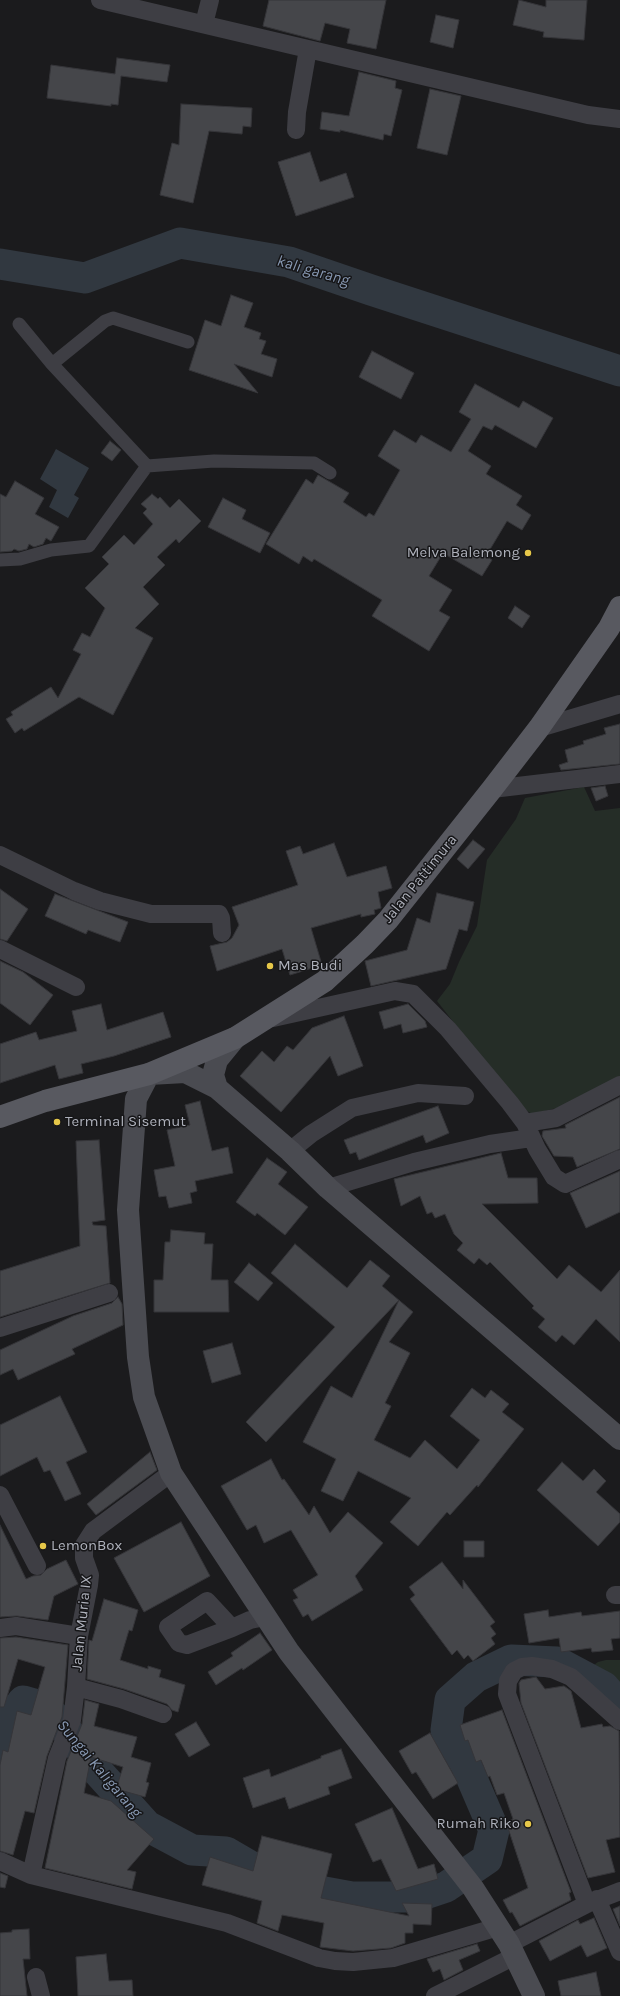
<!DOCTYPE html>
<html>
<head>
<meta charset="utf-8">
<style>
  body { margin:0 }
  canvas { display:block; background:#1b1b1d }
</style>
</head>
<body>
<canvas width="620" height="1996"></canvas>
<script>
const c = document.querySelector('canvas').getContext('2d');
c.lineJoin = 'round';
function paint(path, color) {
  c.fillStyle = color;
  c.fill(path, 'evenodd');
}
function shape(rows) {
  const path = new Path2D();
  for (const r of rows) {
    path.moveTo(r[0], r[1]);
    for (let i = 2; i < r.length; i += 2) path.lineTo(r[i], r[i + 1]);
  }
  return path;
}
function strokePath(path, color, width, dash) {
  c.strokeStyle = color;
  c.lineWidth = width;
  c.lineCap = dash ? 'butt' : 'round';
  c.setLineDash(dash || []);
  c.stroke(path);
}
function write(font, color, halo, rows, align = 'center') {
  c.font = font + ' Karla,sans-serif';
  c.lineWidth = 3;
  c.setLineDash([]);
  c.textBaseline = 'middle';
  c.strokeStyle = halo;
  c.fillStyle = color;
  for (const [text, x, y, turn = 0] of rows) {
    c.save();
    c.translate(x, y);
    c.rotate((+turn || 0) * Math.PI / 180);
    c.textAlign = isNaN(turn) ? turn : align;
    if (halo) c.strokeText(text, 0, 0);
    c.fillText(text, 0, 0);
    c.restore();
  }
}
paint(shape([
  [584,787,595,811,620,808,620,1078,561,1107,532,1114,519,1106,437,1001,450,984,459,962,477,926,487,860,516,819,525,798],
  [606,1660,620,1660,620,1697,591,1667,598,1662]
]), '#252d27');
paint(shape([
  [56,449,89,468,74,495,79,498,68,518,49,507,57,490,40,479]
]), '#313840');
strokePath(shape([
  [0,264,85,278,180,243,289,262,371,290,620,371],
  [0,1749,9,1720,23,1701,44,1707,62,1724,92,1765,147,1826,192,1850,226,1852,281,1884,352,1897,416,1897,446,1887,487,1859,494,1830,466,1765,446,1730,450,1700,476,1677,511,1660,557,1662,604,1687,620,1705]
]), '#313840', 31);
const building = shape([
  [269,0,386,0,376,49,347,43,350,29,325,23,320,41,263,26,269,0],
  [519,0,546,7,546,0,587,0,584,40,543,37,544,32,513,25,519,0],
  [436,15,459,20,453,48,430,42,436,15],
  [117,58,170,65,167,82,121,76,118,105,111,104,111,106,47,98,51,65,115,74,117,58],
  [359,72,396,81,395,88,402,90,391,136,384,134,383,140,340,130,340,132,320,129,322,112,349,116,359,72],
  [430,89,461,96,447,155,417,148,430,89],
  [181,104,252,108,251,127,243,126,242,134,209,131,193,203,160,195,172,143,179,145,181,104],
  [310,152,320,182,346,173,354,197,296,216,278,162,310,152],
  [231,295,253,303,244,327,261,333,259,339,266,341,261,354,277,359,272,377,234,364,258,393,189,370,205,320,221,326,231,295],
  [372,351,414,373,401,399,359,377,372,351],
  [475,384,519,408,523,401,553,418,536,448,495,425,492,430,483,426,468,451,491,466,486,474,522,496,516,505,531,515,522,530,507,521,486,556,492,560,482,576,443,553,429,576,452,590,439,611,450,617,429,651,372,616,382,600,314,559,312,562,303,556,299,564,266,544,306,479,313,484,318,475,349,493,343,502,366,517,369,513,374,516,400,470,378,456,394,430,416,443,421,435,451,452,471,419,459,412,475,384],
  [110,441,121,450,112,461,101,453,110,441],
  [15,481,44,498,35,514,59,527,51,541,46,538,43,544,34,547,29,544,27,549,19,551,14,549,12,551,0,552,0,494,6,497,15,481],
  [152,494,158,499,160,497,170,508,179,499,201,521,179,543,176,539,157,557,165,565,143,587,159,604,135,628,153,638,113,715,79,697,24,731,22,728,15,733,6,719,13,715,11,712,51,687,58,698,81,654,73,650,82,633,90,637,105,608,85,588,109,564,102,557,124,535,134,545,153,524,143,513,147,509,141,504,152,494],
  [223,498,246,510,242,519,270,533,260,553,208,527,223,498],
  [515,606,530,616,522,628,508,618,515,606],
  [620,724,620,764,561,770,559,765,568,762,565,750,584,744,583,741,606,734,604,728,620,724],
  [605,786,608,796,596,801,591,788,605,786],
  [473,840,485,849,468,869,457,859,473,840],
  [334,843,347,877,386,866,392,888,378,892,381,908,374,910,375,914,361,917,361,914,311,928,322,965,290,975,282,949,217,971,210,946,227,942,232,938,239,925,232,907,298,885,286,851,300,846,303,854,334,843],
  [0,889,28,909,7,941,0,939,0,889],
  [437,893,474,902,467,931,459,929,446,969,371,986,365,961,407,950,417,918,430,923,437,893],
  [55,894,128,922,120,942,88,930,86,934,45,916,55,894],
  [0,961,23,972,53,995,30,1025,0,1003,0,961],
  [101,1004,107,1030,163,1012,171,1037,114,1056,81,1064,83,1073,59,1079,55,1065,0,1083,0,1044,36,1032,39,1040,77,1031,72,1011,101,1004],
  [408,1004,425,1021,427,1027,403,1033,401,1024,384,1029,379,1012,408,1004],
  [344,1016,363,1066,338,1076,330,1056,281,1112,240,1076,262,1051,274,1062,287,1046,293,1050,312,1028,344,1016],
  [620,1097,620,1149,577,1167,573,1157,554,1156,542,1136,543,1131,566,1128,565,1125,620,1097],
  [200,1101,212,1151,228,1147,233,1173,195,1181,197,1191,190,1193,192,1203,169,1208,166,1196,159,1197,154,1170,175,1166,167,1130,190,1125,185,1105,200,1101],
  [438,1106,449,1133,426,1143,423,1135,359,1160,356,1152,350,1154,344,1140,438,1106],
  [99,1140,105,1220,92,1222,93,1225,106,1226,110,1283,0,1317,0,1271,80,1246,76,1141,99,1140],
  [501,1153,508,1178,537,1178,538,1203,482,1204,557,1279,569,1265,601,1292,620,1270,620,1342,596,1319,574,1345,562,1335,556,1342,538,1327,545,1319,532,1308,534,1306,490,1262,487,1265,479,1258,474,1264,457,1250,463,1243,454,1234,445,1214,435,1218,432,1212,427,1214,420,1196,401,1206,394,1179,501,1153],
  [267,1158,287,1172,278,1184,308,1207,285,1235,257,1213,255,1216,236,1202,267,1158],
  [620,1171,620,1212,586,1228,570,1193,620,1171],
  [171,1230,205,1233,204,1244,213,1244,211,1280,228,1280,229,1312,154,1312,154,1280,163,1280,165,1242,170,1242,171,1230],
  [295,1244,347,1288,370,1260,390,1276,382,1286,413,1312,389,1342,410,1353,385,1403,391,1406,374,1440,410,1458,425,1440,457,1469,480,1440,450,1416,472,1388,485,1398,491,1390,509,1404,502,1412,524,1429,478,1487,477,1485,450,1515,447,1512,418,1546,390,1522,411,1498,358,1471,343,1501,321,1491,336,1459,303,1442,331,1386,352,1398,399,1300,266,1442,246,1422,335,1327,271,1273,295,1244],
  [249,1263,273,1283,258,1301,234,1282,249,1263],
  [118,1297,122,1304,123,1325,72,1349,75,1354,18,1380,13,1369,0,1375,0,1350,73,1316,112,1303,118,1297],
  [232,1343,241,1374,212,1383,203,1351,232,1343],
  [60,1396,87,1452,66,1462,81,1494,65,1501,50,1470,44,1472,37,1457,0,1476,0,1425,60,1396],
  [150,1452,157,1470,96,1515,87,1504,150,1452],
  [271,1459,282,1480,284,1479,309,1515,314,1506,330,1533,348,1512,383,1543,355,1576,363,1590,312,1621,308,1614,303,1617,293,1600,298,1598,293,1590,318,1575,291,1530,264,1543,256,1525,247,1530,221,1486,271,1459],
  [562,1462,583,1481,594,1469,606,1481,596,1492,620,1514,620,1522,598,1546,537,1490,562,1462],
  [181,1522,210,1576,144,1612,114,1558,181,1522],
  [0,1525,26,1579,33,1576,41,1575,47,1569,66,1560,78,1584,54,1596,48,1620,17,1616,0,1617,0,1525],
  [464,1541,484,1541,484,1557,464,1557,464,1541],
  [442,1562,463,1589,463,1580,495,1622,490,1626,496,1634,491,1638,495,1644,473,1661,468,1655,464,1659,457,1650,452,1655,410,1599,415,1595,409,1587,442,1562],
  [104,1599,138,1610,132,1631,129,1630,120,1660,148,1669,148,1666,161,1670,159,1677,185,1685,178,1712,172,1710,167,1704,124,1689,87,1679,89,1640,92,1641,104,1599],
  [548,1610,549,1617,581,1612,582,1616,620,1611,620,1638,611,1639,613,1650,592,1652,591,1648,561,1652,559,1638,529,1643,524,1614,548,1610],
  [260,1633,272,1650,243,1670,242,1668,216,1685,208,1672,233,1656,231,1653,260,1633],
  [16,1637,68,1645,62,1717,47,1756,34,1813,25,1811,13,1855,0,1851,0,1765,3,1750,8,1752,17,1711,31,1715,45,1667,18,1659,4,1707,0,1707,0,1638,16,1637],
  [536,1677,545,1689,564,1686,571,1691,581,1728,602,1724,603,1727,610,1726,619,1731,620,1837,606,1840,615,1872,588,1878,521,1703,519,1683,521,1680,536,1677],
  [85,1700,99,1704,94,1726,137,1737,131,1757,151,1763,146,1782,149,1783,145,1797,116,1789,123,1767,91,1757,84,1793,111,1801,154,1839,127,1870,136,1872,132,1889,45,1868,67,1761,82,1724,85,1700],
  [502,1710,571,1892,569,1893,571,1900,520,1926,512,1912,510,1913,503,1900,528,1888,506,1822,513,1819,504,1793,497,1795,490,1776,488,1777,481,1760,476,1762,468,1740,465,1741,460,1725,502,1710],
  [196,1722,210,1745,189,1757,175,1734,196,1722],
  [430,1733,458,1783,433,1799,416,1772,412,1774,399,1751,430,1733],
  [341,1749,352,1778,328,1787,330,1794,289,1809,285,1797,253,1808,243,1778,269,1769,271,1777,321,1758,321,1756,341,1749],
  [392,1808,418,1869,434,1864,438,1879,396,1891,381,1859,373,1862,355,1824,392,1808],
  [262,1836,332,1854,321,1898,409,1916,402,1903,432,1904,431,1925,413,1924,413,1933,405,1933,405,1943,391,1948,353,1951,320,1947,324,1923,282,1915,278,1931,257,1923,262,1901,202,1885,210,1857,253,1871,262,1836],
  [0,1873,8,1876,5,1888,0,1887,0,1873],
  [620,1906,620,1926,613,1909,620,1906],
  [594,1918,607,1948,587,1957,581,1945,550,1961,539,1941,578,1920,580,1924,594,1918],
  [29,1929,30,1959,23,1959,27,1996,0,1996,0,1933,12,1932,12,1930,29,1929],
  [477,1944,480,1951,459,1960,463,1970,444,1980,440,1969,433,1972,427,1959,477,1944],
  [106,1954,109,1981,132,1980,133,1996,78,1996,76,1957,106,1954],
  [596,1972,601,1996,561,1996,558,1981,596,1972]
]);
paint(building, '#45464a');
strokePath(building, '#353539', 1);
strokePath(shape([
  [19,324,52,364,147,466],
  [52,364,105,321,113,318,188,342],
  [0,560,20,559,51,550,89,546,147,466,214,461,314,463,330,473]
]), '#3e3e44', 13);
strokePath(shape([
  [100,0,588,115,620,119],
  [204,24,210,0],
  [296,130,297,112,308,49],
  [539,728,620,704],
  [492,789,620,774],
  [0,855,74,891,100,901,151,914,219,914,221,918,222,933],
  [0,949,76,987],
  [273,1018,395,991,413,994,448,1029,510,1103,525,1123,537,1149,554,1177,565,1184,620,1159],
  [525,1123,556,1118,620,1085],
  [290,1151,311,1134,352,1108,418,1093,465,1096],
  [328,1188,414,1162,490,1144,531,1138],
  [0,1328,109,1293],
  [0,1495,37,1566],
  [615,1595,620,1595],
  [0,1628,16,1626,79,1636],
  [232,1628,207,1601,168,1627,179,1643,187,1645,232,1628,250,1620,265,1617],
  [76,1687,121,1699,163,1714],
  [0,1861,31,1875,227,1923,319,1958,335,1961,353,1962,393,1958,498,1927],
  [31,1875,57,1758,72,1720,76,1687,79,1636,89,1585,90,1575,84,1558,84,1545,93,1531,171,1473],
  [597,1899,620,1952],
  [587,1904,507,1694,508,1681,514,1671,522,1667,532,1666,552,1669,571,1677,620,1721],
  [509,1944,587,1904,620,1891],
  [36,1977,41,1996],
  [435,1996,515,1956]
]), '#3e3e44', 18);
strokePath(shape([
  [217,1088,213,1075,217,1060,235,1038],
  [534,1996,509,1944,473,1888,289,1652,171,1473,144,1397,138,1357,128,1210,136,1099,149,1074,185,1072,217,1088,290,1151,328,1188,620,1439]
]), '#4a4b51', 22);
strokePath(shape([
  [0,1117,45,1101,149,1074,235,1038,325,981,365,944,388,920,492,789,539,728,609,628,620,607]
]), '#585960', 22);
for (const [x, y, r, color] of [
  [528,553,4,"#e6c749"],
  [270,966,4,"#e6c749"],
  [57,1122,4,"#e6c749"],
  [43,1546,4,"#e6c749"],
  [528,1824,4,"#e6c749"]
]) {
  const dot = new Path2D();
  dot.arc(x, y, r, 0, 2 * Math.PI);
  c.fillStyle = color;
  c.fill(dot);
  strokePath(dot, '#161618', 1.5);
}
write('15px', '#aeb1bb', '#161618', [
  ["Melva Balemong",520,553,"right"],
  ["Mas Budi",278,966],
  ["Terminal Sisemut",65,1122],
  ["LemonBox",51,1546],
  ["Rumah Riko",520,1824,"right"]
], 'left');
write('15px', '#aeb1bb', '#161618', [
  ["Jalan Pattimura",420,879,-51],
  ["Jalan Muria IX",82,1623,-84]
]);
write('italic 16px', '#8899b3', '#161618', [
  ["kali garang",313,271,16],
  ["Sungai Kaligarang",99,1769,50]
]);
</script>
</body>
</html>
